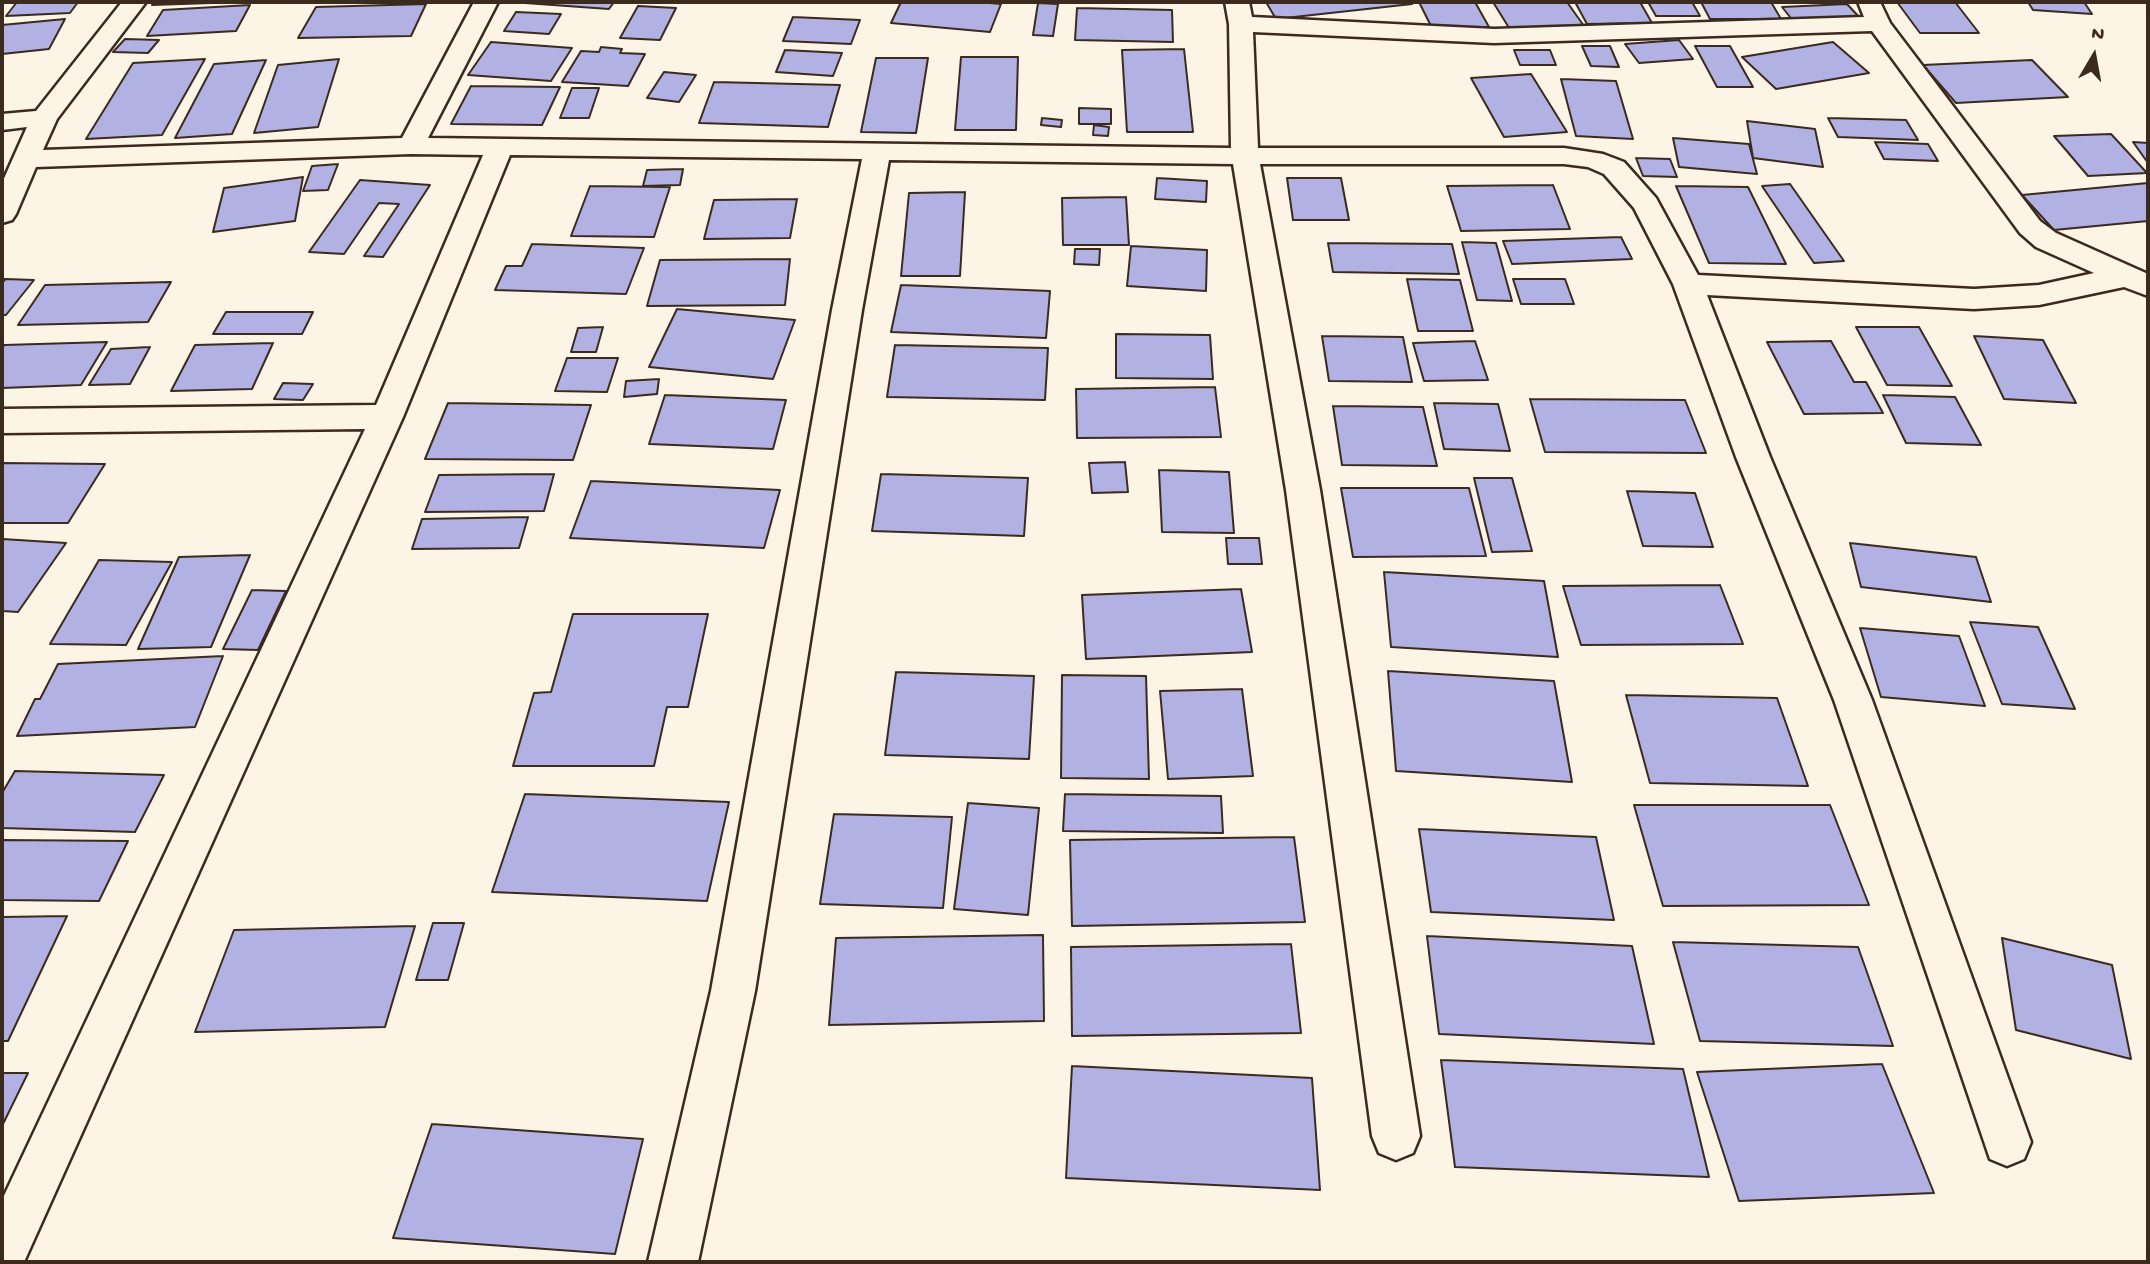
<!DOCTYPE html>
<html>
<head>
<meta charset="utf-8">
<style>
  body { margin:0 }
  #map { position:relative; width:2150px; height:1264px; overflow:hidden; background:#fcf5e5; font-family:"Gochi Hand",sans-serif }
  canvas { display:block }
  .frame { position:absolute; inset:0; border:4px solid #3b2a1e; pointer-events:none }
  .north { position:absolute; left:2059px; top:21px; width:70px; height:70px; -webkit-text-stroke:5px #fcf5e5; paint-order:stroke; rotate:10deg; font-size:19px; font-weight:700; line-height:28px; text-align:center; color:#3b2a1e }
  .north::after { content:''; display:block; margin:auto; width:24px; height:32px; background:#3b2a1e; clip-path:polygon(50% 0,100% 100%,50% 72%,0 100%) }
</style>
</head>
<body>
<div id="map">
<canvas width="2150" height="1264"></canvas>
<div class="frame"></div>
<div class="north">N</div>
</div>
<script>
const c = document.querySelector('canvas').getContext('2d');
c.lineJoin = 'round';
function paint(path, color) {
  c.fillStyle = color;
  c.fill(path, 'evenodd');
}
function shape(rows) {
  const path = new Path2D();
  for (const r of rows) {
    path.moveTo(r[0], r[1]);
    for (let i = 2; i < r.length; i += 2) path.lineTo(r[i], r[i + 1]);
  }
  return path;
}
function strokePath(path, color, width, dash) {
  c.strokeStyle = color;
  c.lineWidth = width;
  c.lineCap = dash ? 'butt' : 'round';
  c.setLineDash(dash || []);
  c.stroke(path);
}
const building = shape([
  [17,2,78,2,70,13,6,16,17,2],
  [154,2,241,2,152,5,154,2],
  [511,2,614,2,609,9,511,2],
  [901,2,978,2,1001,4,990,32,891,23,901,2],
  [1266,2,1410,2,1412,4,1276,19,1266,2],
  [1419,2,1475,2,1489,27,1433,30,1419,2],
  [1493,2,1567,2,1584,26,1511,31,1493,2],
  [1575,2,1640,2,1652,23,1587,24,1575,2],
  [1648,2,1692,2,1700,16,1656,16,1648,2],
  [1701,2,1771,2,1781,19,1710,19,1701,2],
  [1897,2,1955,2,1979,33,1920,33,1897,2],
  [2028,2,2084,2,2092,14,2033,10,2028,2],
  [1038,3,1058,4,1053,36,1033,35,1038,3],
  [426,4,411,36,298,38,316,7,426,4],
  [1847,4,1860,18,1794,22,1782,7,1847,4],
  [250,5,236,31,147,36,163,10,250,5],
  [638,6,676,8,660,40,620,38,638,6],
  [1077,8,1172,10,1173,42,1075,40,1077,8],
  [516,12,561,14,549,34,504,31,516,12],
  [793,17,860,20,851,44,783,41,793,17],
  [65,19,49,49,2,54,2,25,65,19],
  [125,39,159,40,148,53,113,52,125,39],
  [1679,40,1693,59,1639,63,1625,44,1679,40],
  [491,42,572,48,551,81,468,75,491,42],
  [1833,42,1869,73,1776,89,1742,57,1833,42],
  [1582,46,1610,46,1619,67,1591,66,1582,46],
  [1695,46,1730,46,1753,87,1717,87,1695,46],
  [601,47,622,49,620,53,645,54,628,86,562,82,581,51,599,52,601,47],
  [1184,49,1193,132,1127,132,1122,50,1184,49],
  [785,50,842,53,833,76,776,72,785,50],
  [1514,50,1550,50,1556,65,1520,65,1514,50],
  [961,57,1018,57,1016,130,955,130,961,57],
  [876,58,928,58,916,133,861,132,876,58],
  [205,59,162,135,86,139,133,63,205,59],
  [339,59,318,127,254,133,278,65,339,59],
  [266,60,232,134,175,138,214,64,266,60],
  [2032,60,2068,97,1956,103,1923,65,2032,60],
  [664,72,696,75,679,102,647,98,664,72],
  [1531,74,1567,132,1504,137,1471,78,1531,74],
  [1561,79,1616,81,1633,139,1576,136,1561,79],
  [714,82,840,85,828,127,699,123,714,82],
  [471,86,560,87,542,125,451,124,471,86],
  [572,88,599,88,589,118,560,118,572,88],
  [1079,108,1111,109,1111,124,1079,124,1079,108],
  [1042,118,1062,120,1061,127,1041,125,1042,118],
  [1828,118,1906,120,1918,140,1838,137,1828,118],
  [1747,121,1815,129,1823,167,1753,158,1747,121],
  [1094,125,1109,127,1108,136,1093,135,1094,125],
  [2111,134,2147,173,2088,176,2054,136,2111,134],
  [1673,138,1749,144,1757,174,1679,167,1673,138],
  [1875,142,1928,144,1938,161,1884,159,1875,142],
  [2133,142,2148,143,2148,163,2133,142],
  [1636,158,1670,159,1677,177,1643,176,1636,158],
  [338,164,328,190,303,191,312,166,338,164],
  [683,169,680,185,643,186,647,170,683,169],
  [303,177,295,221,213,232,224,188,303,177],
  [1157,178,1207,181,1206,202,1155,199,1157,178],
  [1287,178,1341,178,1349,220,1293,220,1287,178],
  [360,180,430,185,383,257,364,256,399,204,379,203,344,254,309,252,360,180],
  [2148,183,2148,221,2054,230,2022,195,2148,183],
  [1790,184,1844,261,1814,263,1762,186,1790,184],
  [1553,185,1570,229,1461,231,1447,186,1553,185],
  [590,186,670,187,654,237,571,236,590,186],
  [1676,186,1748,187,1786,264,1709,263,1676,186],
  [965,192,960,276,901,276,909,193,965,192],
  [1126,197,1129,245,1063,245,1062,198,1126,197],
  [797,199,790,238,704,239,714,200,797,199],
  [1621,237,1632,259,1512,264,1503,241,1621,237],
  [1462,242,1496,243,1512,301,1477,300,1462,242],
  [1328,243,1452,244,1459,274,1333,272,1328,243],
  [532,244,644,248,626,294,495,290,506,266,522,266,532,244],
  [1131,246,1207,250,1206,291,1127,286,1131,246],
  [1075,249,1100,249,1099,265,1074,264,1075,249],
  [790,259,785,305,647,306,660,260,790,259],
  [5,279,34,280,6,315,2,315,2,284,5,279],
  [1407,279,1460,280,1473,331,1418,331,1407,279],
  [1513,279,1565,279,1574,304,1521,304,1513,279],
  [171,282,148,322,18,325,45,285,171,282],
  [901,285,1050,291,1046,338,891,332,901,285],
  [677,309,795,320,773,379,649,367,677,309],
  [226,312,313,312,302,334,213,334,226,312],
  [603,327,596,352,571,352,578,328,603,327],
  [1856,327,1919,327,1952,386,1887,385,1856,327],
  [1116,334,1210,335,1213,379,1116,378,1116,334],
  [1322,336,1403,337,1412,382,1329,381,1322,336],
  [1974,336,2043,340,2076,403,2004,399,1974,336],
  [1475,341,1488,380,1424,381,1413,343,1475,341],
  [1831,341,1854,382,1866,382,1883,413,1804,414,1767,342,1831,341],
  [107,342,81,385,2,388,2,349,4,345,107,342],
  [273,343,252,389,171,391,195,345,273,343],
  [895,345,1048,348,1045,400,887,397,895,345],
  [150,347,130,384,89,385,111,349,150,347],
  [567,358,618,358,607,392,555,391,567,358],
  [659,379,657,394,624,397,626,381,659,379],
  [283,383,313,384,303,400,274,399,283,383],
  [1215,387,1221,437,1077,438,1076,389,1215,387],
  [665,395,786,400,773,449,649,444,665,395],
  [1883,395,1955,397,1981,445,1906,443,1883,395],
  [1530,399,1685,400,1706,453,1545,452,1530,399],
  [448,403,591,405,573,460,425,459,448,403],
  [1434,403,1498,404,1510,451,1444,449,1434,403],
  [1333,406,1423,407,1437,466,1342,465,1333,406],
  [1125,462,1128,492,1092,493,1089,463,1125,462],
  [2,463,105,464,68,523,2,523,2,463],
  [1159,470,1229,472,1234,533,1162,532,1159,470],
  [554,474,544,511,425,512,439,475,554,474],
  [881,474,1028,478,1024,536,872,531,881,474],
  [1474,478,1512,478,1532,551,1492,552,1474,478],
  [591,481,780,490,764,548,570,538,591,481],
  [1341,488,1469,488,1486,556,1353,557,1341,488],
  [1627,491,1695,493,1713,547,1643,546,1627,491],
  [528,517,519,548,412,549,422,519,528,517],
  [1226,538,1259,538,1262,564,1228,564,1226,538],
  [2,539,66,543,18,612,2,611,2,539],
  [1850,543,1976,557,1991,602,1861,587,1850,543],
  [250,555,211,647,138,649,179,557,250,555],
  [99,560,172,562,126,645,50,644,99,560],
  [1384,572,1544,581,1558,657,1391,647,1384,572],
  [1720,585,1743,644,1581,645,1563,586,1720,585],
  [1241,589,1252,652,1086,659,1082,595,1241,589],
  [252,590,286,591,258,650,223,649,252,590],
  [573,614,708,614,688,707,667,707,654,766,513,766,534,693,551,692,573,614],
  [1970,622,2038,627,2075,709,2002,704,1970,622],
  [1860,628,1959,636,1985,706,1881,697,1860,628],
  [223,656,195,727,17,736,35,699,40,699,58,664,223,656],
  [1388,671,1554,681,1572,782,1396,771,1388,671],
  [896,672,1034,676,1029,759,885,755,896,672],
  [1062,675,1146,676,1149,779,1061,778,1062,675],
  [1242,689,1253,776,1168,779,1160,691,1242,689],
  [1626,695,1777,698,1808,786,1650,783,1626,695],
  [15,771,164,775,135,832,2,828,2,793,15,771],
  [525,794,729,802,707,901,492,892,525,794],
  [1065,794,1221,796,1223,833,1063,831,1065,794],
  [968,803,1039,808,1028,915,954,909,968,803],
  [1634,805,1830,805,1869,905,1663,906,1634,805],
  [834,814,952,817,943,908,820,904,834,814],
  [1419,829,1596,837,1614,920,1431,912,1419,829],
  [1294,837,1305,922,1072,926,1070,840,1294,837],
  [2,840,128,841,99,901,2,900,2,840],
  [67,916,8,1041,2,1041,2,917,67,916],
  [433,923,464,923,448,980,416,980,433,923],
  [415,926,385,1027,195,1032,234,930,415,926],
  [1043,935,1044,1021,829,1025,836,938,1043,935],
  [1427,936,1632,946,1654,1044,1439,1034,1427,936],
  [2002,938,2112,965,2131,1059,2016,1030,2002,938],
  [1673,942,1858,947,1893,1046,1700,1041,1673,942],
  [1291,944,1301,1033,1072,1036,1071,947,1291,944],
  [1441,1060,1683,1069,1709,1177,1455,1167,1441,1060],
  [1882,1064,1934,1193,1739,1201,1697,1072,1882,1064],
  [1072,1066,1312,1078,1320,1190,1066,1178,1072,1066],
  [2,1073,28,1073,2,1126,2,1073],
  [432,1124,643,1139,615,1254,393,1238,432,1124]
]);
paint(building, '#b1b2e3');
strokePath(building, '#3b2a1e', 2);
const street = shape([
  [122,2,146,2,57,119,43,150,402,138,474,2,498,2,428,138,1231,148,1229,24,1225,2,1249,2,1252,17,1494,29,1864,17,1858,2,1880,2,1890,23,2040,221,2056,233,2148,274,2148,296,2124,287,2039,305,1974,309,1707,295,1770,457,1872,700,2031,1142,2024,1159,2007,1166,1990,1159,1834,700,1736,457,1673,284,1634,208,1604,174,1588,167,1564,164,1260,164,1320,490,1420,1136,1413,1153,1396,1160,1379,1153,1372,1136,1286,490,1233,164,889,160,862,310,755,991,698,1262,648,1262,711,991,832,310,862,159,510,155,403,417,24,1262,2,1262,2,1200,365,429,2,433,2,409,376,405,483,155,411,154,36,167,16,214,12,220,2,223,2,183,27,127,2,130,2,114,36,111,122,2],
  [1872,31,2020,233,2036,247,2094,273,2039,285,1974,289,1698,275,1656,198,1624,162,1603,154,1564,148,1258,148,1253,32,1494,43,1872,31]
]);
strokePath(street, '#3b2a1e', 5);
paint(street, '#fcf5e5');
</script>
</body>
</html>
